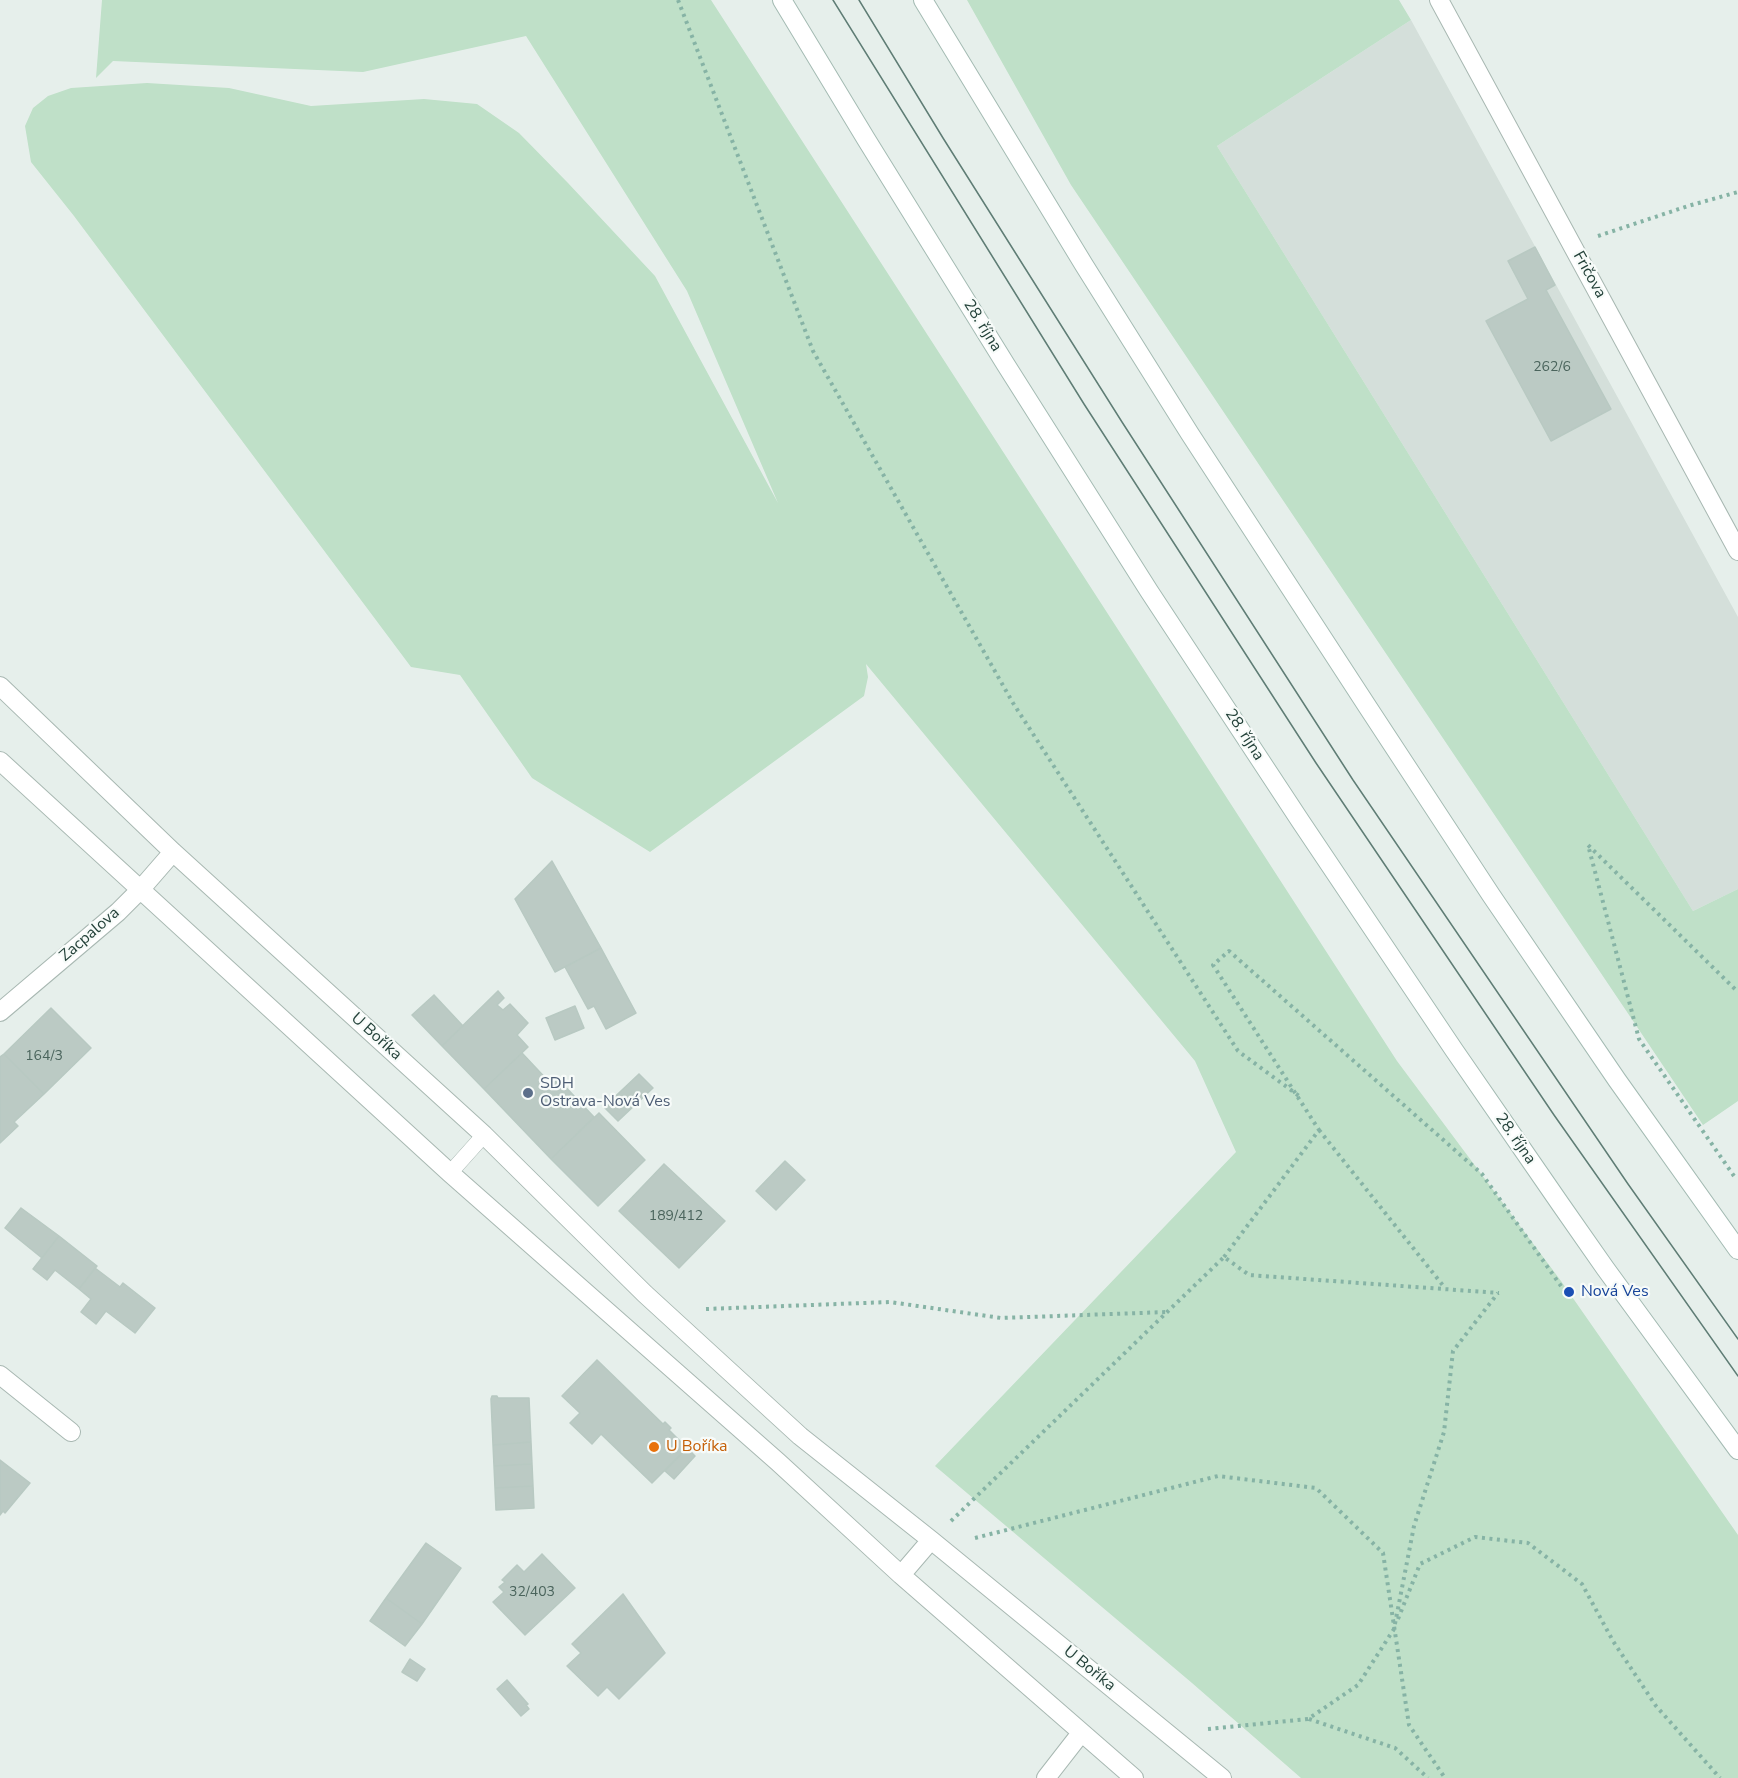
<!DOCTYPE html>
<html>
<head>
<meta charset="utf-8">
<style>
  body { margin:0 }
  canvas { display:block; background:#e6efeb }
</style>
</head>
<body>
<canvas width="1738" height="1778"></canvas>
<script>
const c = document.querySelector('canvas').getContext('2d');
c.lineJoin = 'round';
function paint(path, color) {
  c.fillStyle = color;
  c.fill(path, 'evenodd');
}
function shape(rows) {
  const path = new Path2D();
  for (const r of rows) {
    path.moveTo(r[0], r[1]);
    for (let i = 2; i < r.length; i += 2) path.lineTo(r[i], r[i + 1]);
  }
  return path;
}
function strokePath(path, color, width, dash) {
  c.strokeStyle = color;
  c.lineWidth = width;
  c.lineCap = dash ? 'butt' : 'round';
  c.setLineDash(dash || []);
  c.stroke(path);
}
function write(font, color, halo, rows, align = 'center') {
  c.font = font + ' "Nunito Sans",sans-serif';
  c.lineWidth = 4.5;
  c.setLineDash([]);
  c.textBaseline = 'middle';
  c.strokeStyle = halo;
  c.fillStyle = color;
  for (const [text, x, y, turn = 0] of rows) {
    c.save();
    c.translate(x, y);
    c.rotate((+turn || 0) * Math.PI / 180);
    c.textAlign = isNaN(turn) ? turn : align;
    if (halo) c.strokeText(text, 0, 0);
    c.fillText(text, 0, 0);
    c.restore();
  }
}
paint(shape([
  [1411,20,1738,617,1738,889,1693,911,1217,146]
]), '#d4dfda');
paint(shape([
  [102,0,711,0,1397,1061,1561,1281,1738,1535,1738,1778,1301,1778,1192,1683,935,1466,1236,1152,1195,1061,866,664,868,677,864,696,650,852,532,778,460,675,411,667,74,216,31,162,25,126,33,108,48,96,71,88,147,83,229,88,311,106,424,99,477,104,519,133,568,183,655,276,778,503,687,291,526,36,363,72,113,61,96,78],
  [967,0,1399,0,1411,20,1217,146,1693,911,1738,889,1738,1101,1703,1125,1071,185]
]), '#bfe0c8');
const building = shape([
  [1535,247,1555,285,1546,290,1611,409,1551,441,1486,321,1528,299,1508,261,1535,247],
  [552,861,601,948,555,972,515,899,552,861],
  [601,948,636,1013,606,1029,594,1006,588,1009,565,967,601,948],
  [498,991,504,998,497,1005,503,1010,510,1004,528,1023,517,1035,528,1047,484,1089,442,1046,498,991],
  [434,995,463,1026,442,1046,412,1015,434,995],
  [575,1006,584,1028,555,1040,546,1018,575,1006],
  [51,1008,91,1048,44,1094,4,1054,51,1008],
  [522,1053,552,1085,558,1079,594,1117,551,1159,484,1089,522,1053],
  [4,1054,44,1094,14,1122,18,1126,0,1143,0,1057,4,1054],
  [639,1074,653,1088,618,1121,604,1107,639,1074],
  [599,1113,645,1160,598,1206,551,1159,599,1113],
  [785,1161,805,1180,776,1210,756,1191,785,1161],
  [664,1164,725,1221,679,1268,619,1211,664,1164],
  [21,1208,59,1236,42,1258,5,1228,21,1208],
  [59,1236,97,1266,79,1289,55,1270,47,1280,33,1269,59,1236],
  [95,1268,120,1287,123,1283,155,1308,135,1333,106,1311,96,1324,81,1312,91,1299,79,1289,95,1268],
  [597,1360,663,1424,665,1422,671,1428,669,1430,687,1448,652,1483,601,1434,592,1444,570,1423,580,1413,562,1396,597,1360],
  [492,1396,497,1396,498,1398,529,1398,531,1442,493,1445,491,1399,492,1396],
  [531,1442,532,1464,494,1466,493,1445,531,1442],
  [687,1448,695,1456,674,1479,665,1471,687,1448],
  [0,1460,30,1483,5,1513,3,1511,0,1515,0,1460],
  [532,1464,533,1486,495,1488,494,1466,532,1464],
  [533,1486,534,1508,496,1510,495,1488,533,1486],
  [426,1543,461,1568,422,1624,386,1598,426,1543],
  [542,1554,575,1588,525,1635,493,1602,504,1592,499,1587,505,1582,502,1580,517,1565,524,1572,542,1554],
  [623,1594,665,1653,619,1699,607,1687,598,1696,567,1666,581,1653,572,1644,623,1594],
  [386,1598,422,1624,405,1646,370,1621,386,1598],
  [410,1659,425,1669,417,1681,402,1672,410,1659],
  [507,1680,528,1704,526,1705,529,1709,521,1716,497,1689,507,1680]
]);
paint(building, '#bbcac4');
strokePath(building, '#b8c9c2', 1.5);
const lane = shape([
  [450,1173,484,1135]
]);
const street = shape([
  [1439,0,1738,551],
  [0,686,173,852,484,1135,645,1294,800,1436,931,1540,1222,1778],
  [0,761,450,1173,778,1462,901,1575,1134,1778],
  [0,1012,118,912,140,890,173,852],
  [0,1375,71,1432],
  [901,1575,931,1540],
  [1046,1778,1081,1733]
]);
const secondary = shape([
  [782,0,866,139,1006,365,1149,591,1301,822,1454,1050,1561,1205,1605,1268,1738,1450],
  [923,0,1084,265,1190,434,1369,709,1491,895,1617,1080,1738,1250]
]);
strokePath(lane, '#a8b8b2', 16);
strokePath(street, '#a8b8b2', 20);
strokePath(secondary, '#a4bbb3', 20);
strokePath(shape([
  [678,0,813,351,1013,703,1238,1051,1299,1096],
  [1598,236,1688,206,1738,192],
  [1319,1130,1445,1288],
  [1734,1176,1639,1039,1588,845,1738,992],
  [1224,1257,1319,1130,1213,965,1229,951,1482,1174,1568,1296],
  [706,1309,890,1302,1001,1318,1167,1312],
  [951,1521,1224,1257,1249,1275,1499,1293],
  [975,1538,1218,1476,1316,1488,1383,1553,1409,1725,1445,1778],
  [1398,1619,1420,1564,1475,1537,1528,1543,1582,1584,1613,1641,1656,1706,1720,1778],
  [1309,1719,1395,1748,1428,1778],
  [1208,1729,1308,1719,1358,1685,1394,1629,1414,1526,1444,1432,1453,1351,1498,1293]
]), '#86b3a5', 4, [3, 4.5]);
strokePath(lane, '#fff', 15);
strokePath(street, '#fff', 18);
strokePath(secondary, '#fff', 18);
strokePath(shape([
  [833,0,1084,404,1316,763,1554,1115,1738,1376],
  [859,0,943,138,1122,422,1353,780,1628,1184,1738,1339]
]), '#5f7d75', 1.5);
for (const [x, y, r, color] of [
  [528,1093,6,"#5c6f8a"],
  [1569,1292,6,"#1a4fb4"],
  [654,1447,6,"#e8710a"]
]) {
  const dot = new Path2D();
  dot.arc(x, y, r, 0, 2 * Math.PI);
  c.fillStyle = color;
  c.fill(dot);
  strokePath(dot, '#f7fbf9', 2);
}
write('14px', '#4a645c', null, [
  ["262/6",1552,368],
  ["164/3",44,1057],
  ["189/412",676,1217],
  ["32/403",532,1593]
]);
write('16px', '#24423a', '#f7fbf9', [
  ["Fričova",1589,275,61],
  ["28. října",982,326,58],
  ["28. října",1244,735,57],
  ["Zacpalova",90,935,-41],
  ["U Boříka",376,1037,42],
  ["28. října",1515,1139,55],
  ["U Boříka",1089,1669,39]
]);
write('16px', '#4e5e75', '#f7fbf9', [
  ["SDH",540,1084],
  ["Ostrava-Nová Ves",540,1102]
], 'left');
write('16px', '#164399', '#f7fbf9', [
  ["Nová Ves",1581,1292]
], 'left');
write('16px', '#c56008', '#f7fbf9', [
  ["U Boříka",666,1447]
], 'left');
</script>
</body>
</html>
